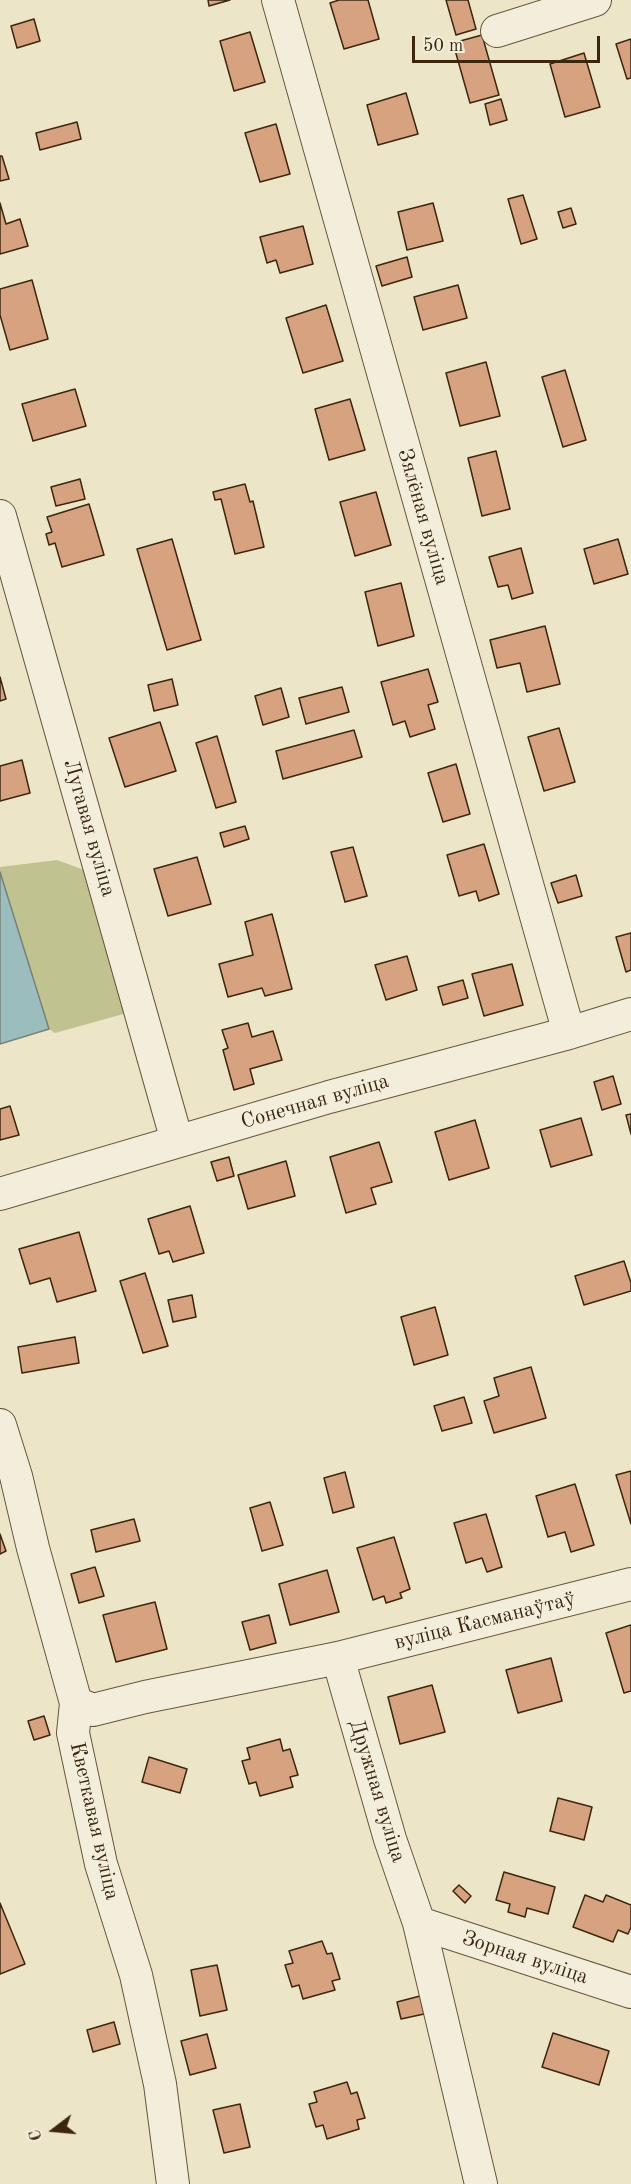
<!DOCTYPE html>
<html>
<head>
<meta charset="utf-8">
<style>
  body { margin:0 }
  #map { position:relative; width:631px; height:2184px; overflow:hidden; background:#ede5c8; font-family:"Old Standard TT",serif }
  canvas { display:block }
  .north { position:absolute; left:24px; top:2100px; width:60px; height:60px; -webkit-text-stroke:4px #f3eedb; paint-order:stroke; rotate:254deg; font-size:16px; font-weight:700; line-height:24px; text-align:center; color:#3c260e }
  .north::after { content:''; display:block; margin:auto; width:21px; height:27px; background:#3c260e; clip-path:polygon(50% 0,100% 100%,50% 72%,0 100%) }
  .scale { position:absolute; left:412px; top:36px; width:188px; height:27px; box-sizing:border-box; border:3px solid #3c260e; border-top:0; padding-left:8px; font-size:18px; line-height:21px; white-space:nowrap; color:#3c260e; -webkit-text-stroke:4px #f3eedb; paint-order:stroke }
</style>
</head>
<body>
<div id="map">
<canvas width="631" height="2184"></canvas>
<div class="north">С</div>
<div class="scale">50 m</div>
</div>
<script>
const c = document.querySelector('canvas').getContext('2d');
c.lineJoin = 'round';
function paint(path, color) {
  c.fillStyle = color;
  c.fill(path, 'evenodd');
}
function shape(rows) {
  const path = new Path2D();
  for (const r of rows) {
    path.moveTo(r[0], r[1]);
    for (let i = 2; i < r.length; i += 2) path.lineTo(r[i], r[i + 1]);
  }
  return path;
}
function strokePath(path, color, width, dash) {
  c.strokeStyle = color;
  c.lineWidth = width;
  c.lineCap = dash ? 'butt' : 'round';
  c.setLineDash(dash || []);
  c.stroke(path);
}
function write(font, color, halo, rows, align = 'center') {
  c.font = font + ' "Old Standard TT",serif';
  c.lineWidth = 4.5;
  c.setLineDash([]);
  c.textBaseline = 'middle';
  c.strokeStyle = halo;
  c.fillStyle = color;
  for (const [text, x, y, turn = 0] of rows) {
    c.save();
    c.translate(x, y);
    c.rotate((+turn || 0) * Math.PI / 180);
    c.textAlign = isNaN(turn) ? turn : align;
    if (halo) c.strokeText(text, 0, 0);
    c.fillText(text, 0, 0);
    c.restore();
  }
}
paint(shape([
  [57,860,87,871,127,1013,55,1033,49,1029,0,872,0,867]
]), '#c0c290');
const water = shape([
  [0,872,49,1029,0,1044,0,872]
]);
paint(water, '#9cbdbe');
strokePath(water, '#768178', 1.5);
const building = shape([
  [208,0,230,0,209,6,208,0],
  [339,0,368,0,379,39,344,49,330,3,339,0],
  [446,0,468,0,476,29,456,35,446,0],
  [34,19,40,41,17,48,11,26,34,19],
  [250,32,265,82,234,91,220,41,250,32],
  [482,35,499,95,470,103,453,43,482,35],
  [631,39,631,78,627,79,616,44,631,39],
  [584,53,600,107,565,117,550,64,584,53],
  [406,93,418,134,378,145,367,105,406,93],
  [501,99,507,120,490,125,485,104,501,99],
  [77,122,81,139,40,150,36,133,77,122],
  [276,124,290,174,260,182,245,133,276,124],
  [0,156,2,156,9,179,0,181,0,156],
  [523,195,537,239,521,244,508,199,523,195],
  [0,203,6,224,20,219,28,246,0,254,0,203],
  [433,203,443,241,407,250,398,212,433,203],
  [571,208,576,224,563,228,558,212,571,208],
  [303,226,313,264,280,273,276,260,267,263,260,237,303,226],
  [407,257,412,277,382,286,376,266,407,257],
  [32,280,48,339,10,350,0,315,0,289,32,280],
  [458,285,467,318,423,330,414,297,458,285],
  [326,305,343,361,303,373,286,318,326,305],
  [486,362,500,416,460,426,446,373,486,362],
  [565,370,586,440,563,447,542,377,565,370],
  [75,389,86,426,33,441,22,404,75,389],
  [350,399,365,450,329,460,315,409,350,399],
  [496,451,510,509,482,516,468,458,496,451],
  [80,479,85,499,56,506,51,487,80,479],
  [245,484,250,502,253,501,264,547,235,554,221,499,215,500,213,492,245,484],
  [376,492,391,545,355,556,340,502,376,492],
  [89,504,104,555,62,567,55,543,49,545,46,534,52,532,47,517,89,504],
  [172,539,201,640,167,650,137,549,172,539],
  [618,539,628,574,594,584,584,549,618,539],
  [521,548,533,593,512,599,508,585,498,587,489,557,521,548],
  [401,583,414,636,378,646,365,592,401,583],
  [545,626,560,684,527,692,520,663,497,668,490,640,545,626],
  [428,669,438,702,428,705,435,729,410,737,405,721,393,725,381,682,428,669],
  [0,677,6,699,0,701,0,677],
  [172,679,178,705,154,711,148,685,172,679],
  [342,687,349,712,306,724,299,698,342,687],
  [281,688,289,717,263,725,255,696,281,688],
  [160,722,176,771,125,787,109,738,160,722],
  [559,728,575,782,544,791,528,737,559,728],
  [354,730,362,757,283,779,276,751,354,730],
  [217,736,236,802,216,808,196,743,217,736],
  [22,760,30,793,0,801,0,766,22,760],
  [456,764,470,814,443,822,428,773,456,764],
  [245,826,249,839,224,847,220,833,245,826],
  [484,844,499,894,479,901,476,891,459,896,447,855,484,844],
  [353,847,367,896,345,902,331,852,353,847],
  [197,857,211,904,168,916,154,869,197,857],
  [576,875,582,896,558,903,551,883,576,875],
  [272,914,292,989,265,996,262,988,228,997,219,964,253,955,245,922,272,914],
  [631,933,631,970,626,972,616,937,631,933],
  [407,956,417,990,386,1000,375,965,407,956],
  [512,964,523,1005,484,1016,472,974,512,964],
  [463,980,468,998,443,1005,438,987,463,980],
  [248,1023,252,1037,273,1031,282,1060,250,1069,254,1084,234,1090,223,1050,228,1048,222,1030,248,1023],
  [613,1076,621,1104,602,1110,594,1082,613,1076],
  [10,1106,19,1135,0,1140,0,1109,10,1106],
  [631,1114,631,1134,626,1115,631,1114],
  [581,1118,592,1155,551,1167,540,1130,581,1118],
  [475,1120,489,1168,449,1180,435,1132,475,1120],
  [379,1142,392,1182,371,1188,376,1204,346,1213,330,1157,379,1142],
  [229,1157,234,1176,217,1181,211,1162,229,1157],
  [286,1161,295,1196,248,1209,238,1175,286,1161],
  [190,1206,204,1253,173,1262,169,1251,159,1254,148,1219,190,1206],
  [79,1232,96,1291,57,1302,50,1278,30,1284,19,1249,79,1232],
  [624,1261,631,1283,631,1291,584,1305,575,1276,624,1261],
  [145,1273,168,1346,143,1353,120,1281,145,1273],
  [192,1295,196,1317,173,1322,168,1300,192,1295],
  [435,1307,448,1355,414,1365,401,1317,435,1307],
  [75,1337,79,1363,22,1373,18,1347,75,1337],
  [531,1367,546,1418,494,1433,484,1401,499,1396,494,1378,531,1367],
  [464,1397,472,1423,442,1431,434,1406,464,1397],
  [631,1471,631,1524,616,1475,631,1471],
  [345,1472,354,1507,333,1513,324,1478,345,1472],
  [575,1484,594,1545,571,1552,565,1532,548,1537,536,1496,575,1484],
  [270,1502,283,1545,262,1551,250,1508,270,1502],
  [486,1514,502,1567,487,1572,482,1558,466,1563,454,1523,486,1514],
  [134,1519,140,1541,96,1552,91,1530,134,1519],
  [0,1534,6,1551,0,1554,0,1534],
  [394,1537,410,1589,400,1593,402,1598,386,1603,384,1596,373,1600,357,1548,394,1537],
  [95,1567,104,1596,79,1603,71,1574,95,1567],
  [327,1570,339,1612,290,1625,279,1584,327,1570],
  [155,1602,167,1649,116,1662,103,1615,155,1602],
  [269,1615,276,1643,250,1650,242,1622,269,1615],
  [631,1625,631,1691,624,1693,606,1633,631,1625],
  [551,1658,562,1701,518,1713,506,1670,551,1658],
  [432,1685,445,1732,400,1744,388,1697,432,1685],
  [44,1716,50,1735,34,1740,28,1721,44,1716],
  [280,1739,283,1751,290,1749,298,1775,290,1777,293,1787,260,1796,256,1782,249,1784,242,1761,250,1759,247,1748,280,1739],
  [149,1757,187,1769,180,1793,142,1782,149,1757],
  [558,1798,592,1807,584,1840,550,1831,558,1798],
  [504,1872,555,1887,548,1914,527,1908,525,1917,508,1912,510,1904,496,1900,504,1872],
  [459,1885,471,1896,465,1903,453,1891,459,1885],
  [585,1895,603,1902,606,1895,631,1905,631,1927,628,1934,618,1930,613,1942,573,1927,585,1895],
  [0,1903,25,1964,0,1974,0,1903],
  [322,1941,327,1954,332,1953,340,1979,332,1981,335,1990,303,1999,299,1985,292,1987,285,1965,293,1963,289,1951,322,1941],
  [217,1965,227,2010,200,2016,191,1970,217,1965],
  [420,1996,424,2014,401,2019,397,2002,420,1996],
  [114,2022,120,2044,93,2052,87,2030,114,2022],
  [553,2033,609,2051,599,2085,542,2067,553,2033],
  [207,2034,216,2068,190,2075,181,2041,207,2034],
  [347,2082,351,2094,357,2092,365,2118,357,2120,359,2129,327,2139,323,2125,316,2127,309,2104,317,2102,314,2092,347,2082],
  [240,2104,250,2147,224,2153,213,2110,240,2104]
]);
paint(building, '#d7a280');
strokePath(building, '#3c260e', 1.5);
const minor = shape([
  [278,0,569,1033],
  [497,31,595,0],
  [0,516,177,1141],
  [0,1194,329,1097,569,1033,631,1014],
  [0,1425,16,1476,33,1548,76,1703,73,1733,101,1864,136,1975,160,2084,173,2184],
  [338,1658,390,1839,419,1923,481,2184],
  [76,1703,93,1710,145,1697,338,1658,631,1584],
  [419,1923,631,1992]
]);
strokePath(minor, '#68563c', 34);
strokePath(minor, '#f3eedb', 32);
write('21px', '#3c260e', '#f3eedb', [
  ["Зялёная вуліца",423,517,74],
  ["Лугавая вуліца",89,828,74],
  ["Сонечная вуліца",315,1102,-16],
  ["вуліца Касманаўтаў",485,1621,-14],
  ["Дружная вуліца",377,1791,73],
  ["Кветкавая вуліца",94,1821,77],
  ["Зорная вуліца",525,1958,18]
]);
</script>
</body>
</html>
